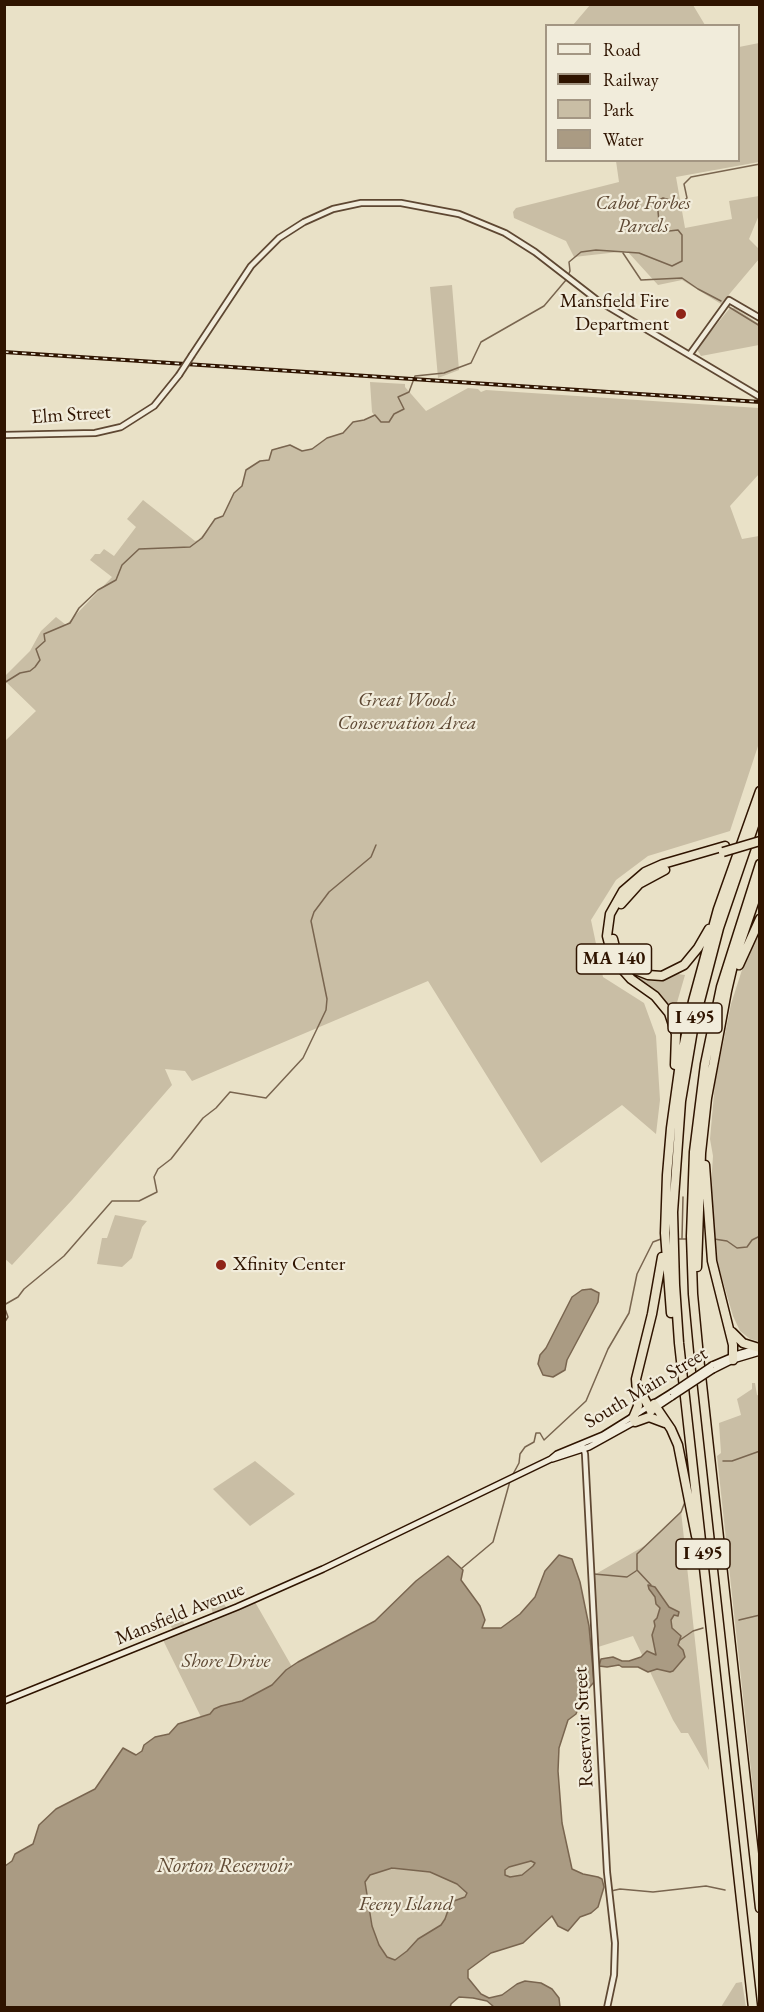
<!DOCTYPE html>
<html>
<head>
<meta charset="utf-8">
<style>
  body { margin:0 }
  #map { position:relative; width:764px; height:2012px; overflow:hidden; background:#e9e1c7; font-family:"EB Garamond",serif }
  canvas { display:block }
  .frame { position:absolute; inset:0; border:6px solid #2f1400; pointer-events:none }
  .legend { position:absolute; left:545px; top:24px; width:195px; height:138px; box-sizing:border-box; background:#f1ecdb; border:2px solid #a39683; margin:0; padding:8px 10px; list-style:none; font-size:18px; color:#2f1400 }
  .legend li { display:flex; align-items:center; gap:12px; height:30px }
  .legend b { width:30px; border:2px solid #a39683 }
</style>
</head>
<body>
<div id="map">
<canvas width="764" height="2012"></canvas>
<div class="frame"></div>
<ul class="legend">
<li><b style="height:8px;background:#f1ecdb"></b>Road</li>
<li><b style="height:8px;background:#2f1400"></b>Railway</li>
<li><b style="height:16px;background:#c9bea5"></b>Park</li>
<li><b style="height:16px;background:#aa9b83"></b>Water</li>
</ul>
</div>
<script>
const c = document.querySelector('canvas').getContext('2d');
c.lineJoin = 'round';
function paint(path, color) {
  c.fillStyle = color;
  c.fill(path, 'evenodd');
}
function shape(rows) {
  const path = new Path2D();
  for (const r of rows) {
    path.moveTo(r[0], r[1]);
    for (let i = 2; i < r.length; i += 2) path.lineTo(r[i], r[i + 1]);
  }
  return path;
}
function strokePath(path, color, width, dash) {
  c.strokeStyle = color;
  c.lineWidth = width;
  c.lineCap = dash ? 'butt' : 'round';
  c.setLineDash(dash || []);
  c.stroke(path);
}
function write(font, color, halo, rows, align = 'center') {
  c.font = font + ' "EB Garamond",serif';
  c.lineWidth = 4.5;
  c.setLineDash([]);
  c.textBaseline = 'middle';
  c.strokeStyle = halo;
  c.fillStyle = color;
  for (const [text, x, y, turn = 0] of rows) {
    c.save();
    c.translate(x, y);
    c.rotate((+turn || 0) * Math.PI / 180);
    c.textAlign = isNaN(turn) ? turn : align;
    if (halo) c.strokeText(text, 0, 0);
    c.fillText(text, 0, 0);
    c.restore();
  }
}
paint(shape([
  [590,5,693,5,705,25,573,25],
  [759,43,759,162,676,177,685,228,732,219,729,201,759,196,759,215,749,239,759,249,759,259,721,304,682,280,658,285,627,251,574,257,566,241,514,218,513,212,516,208,619,182,616,161,738,160,739,47],
  [452,285,459,370,438,378,430,287],
  [730,308,735,308,759,324,759,345,701,356,698,351,698,347],
  [370,382,405,384,405,387,426,411,468,388,478,389,481,392,486,390,759,408,759,474,730,506,742,539,759,536,759,743,730,831,648,856,616,880,591,920,603,977,644,1003,656,1036,660,1100,656,1134,622,1105,541,1163,428,981,192,1081,185,1071,165,1069,172,1085,72,1200,12,1265,4,1258,4,742,36,711,5,681,5,676,30,651,41,631,56,617,66,625,112,577,90,560,95,554,100,554,104,549,114,556,136,527,127,519,143,500,195,541,198,540,210,528,215,519,223,516,234,493,242,486,246,470,260,461,269,460,271,451,280,447,290,445,302,451,312,449,327,438,343,433,353,422,364,420,374,415,372,412],
  [759,927,760,1340,758,1341,750,1339,740,1331,733,1316,717,1261,710,1201,713,1156,710,1139,715,1083,731,1004,750,945],
  [678,974,685,975,676,1006,672,1009,661,995,634,978,634,975,652,981,668,979],
  [115,1215,147,1221,142,1227,132,1258,122,1267,97,1264,102,1238,107,1238],
  [752,1383,755,1383,757,1395,760,1396,759,1844,717,1456,721,1453,719,1423,741,1415,737,1399,752,1389],
  [255,1461,295,1494,250,1526,213,1489],
  [681,1511,709,1770,688,1733,681,1733,673,1720,633,1636,598,1647,594,1575,646,1545],
  [218,1595,230,1613,255,1602,295,1672,278,1684,202,1719,163,1640,173,1632,168,1617,178,1613,187,1628,215,1621,209,1599],
  [531,1861,535,1863,533,1866,522,1875,510,1877,505,1876,505,1870,509,1867],
  [392,1868,430,1872,457,1884,467,1893,465,1897,451,1902,445,1919,441,1925,418,1939,407,1951,395,1960,387,1957,379,1945,372,1926,365,1882,370,1875],
  [742,1982,746,2007,721,2007,736,1983]
]), '#c9bea5');
const water = shape([
  [591,1289,599,1293,598,1302,567,1360,565,1370,553,1377,543,1375,538,1364,540,1355,546,1348,572,1297,582,1290,591,1289],
  [559,1555,572,1559,580,1582,589,1626,594,1682,583,1695,576,1714,568,1720,559,1748,558,1771,562,1823,572,1869,583,1874,598,1877,602,1879,604,1887,598,1907,591,1913,580,1917,568,1931,558,1926,552,1916,523,1943,491,1953,468,1970,468,1978,481,1994,489,1998,502,1995,517,1984,525,1981,541,1983,552,1989,559,1998,560,2007,494,2007,487,2001,473,1998,459,1997,451,2004,450,2008,5,2007,5,1866,12,1861,15,1854,33,1844,39,1825,56,1809,95,1789,123,1748,136,1755,142,1751,144,1745,155,1737,169,1734,178,1724,210,1714,214,1709,221,1706,242,1701,272,1685,286,1670,298,1662,375,1621,416,1581,448,1556,463,1570,461,1580,480,1606,485,1620,482,1628,501,1628,520,1614,535,1597,545,1571,559,1555],
  [531,1861,535,1863,533,1866,522,1875,510,1877,505,1875,505,1870,509,1867,531,1861],
  [392,1868,430,1872,457,1884,467,1893,465,1897,451,1902,445,1919,441,1925,418,1939,407,1951,395,1960,387,1957,379,1945,372,1926,365,1882,370,1875,392,1868],
  [648,1585,655,1587,669,1607,679,1612,678,1616,674,1615,671,1620,672,1628,681,1636,678,1645,683,1650,685,1657,673,1671,670,1672,657,1669,648,1672,638,1667,622,1667,619,1665,607,1667,599,1666,601,1659,613,1657,622,1661,629,1661,641,1657,647,1651,656,1655,652,1635,655,1626,654,1621,657,1618,660,1608,656,1604,655,1597,649,1589,648,1585]
]);
paint(water, '#aa9b83');
strokePath(water, '#79654f', 1.5);
strokePath(shape([
  [623,253,641,280,682,278,698,289,721,301],
  [729,307,760,326],
  [4,683,20,673,30,671,35,667,40,660,36,649,45,641,44,634,70,623,79,608,98,590,116,580,122,565,139,549,190,547,202,538,215,519,223,516,234,493,242,486,246,470,260,461,269,460,272,450,290,445,302,451,312,449,327,438,343,433,353,422,364,420,375,415,381,422,389,422,394,414,404,409,398,397,409,392,415,376,444,373,471,363,481,342,544,306,566,280,570,271,569,262,581,252,596,250,639,253,672,266,682,261,682,235,678,230,660,232,657,201,663,198,681,203,687,198,684,184,691,177,760,164],
  [682,1238,683,1197],
  [678,1239,688,1239],
  [714,1239,727,1241,737,1248,747,1247,752,1240,760,1236],
  [4,1305,18,1297,24,1289,64,1256,112,1201,139,1201,157,1192,154,1177,158,1169,171,1159,203,1118,216,1108,230,1092,266,1098,303,1058,326,1010,327,999,311,921,314,912,329,892,371,857,376,845],
  [4,1306,8,1317,4,1323],
  [723,1461,732,1461,760,1451],
  [512,1476,519,1463,520,1454,525,1447,534,1442,536,1433,540,1433,544,1440,586,1401,608,1349,629,1313,637,1274,653,1242,661,1239],
  [462,1568,493,1542,510,1481],
  [594,1574,627,1577,636,1571],
  [651,1585,637,1570,637,1554,681,1512,685,1502],
  [739,1620,760,1615],
  [680,1640,693,1631,703,1628],
  [611,1891,620,1889,653,1892,706,1886,725,1890]
]), '#79654f', 1.5);
const tertiary = shape([
  [690,354,729,300,760,318],
  [192,355,251,266,279,238,304,222,333,209,361,203,401,203,459,214,505,233,535,252,597,300,760,397],
  [4,435,95,433,121,427,154,406,179,375],
  [583,1447,585,1454,607,1872,615,1943,614,1975,607,2008]
]);
const secondary = shape([
  [712,1365,738,1354,756,1349],
  [713,1370,733,1360,760,1352],
  [654,1409,672,1397],
  [552,1459,589,1447,636,1421],
  [4,1701,237,1607,323,1569,551,1459,557,1454,603,1435,672,1392]
]);
const motorway = shape([
  [760,864,721,987,705,1064,694,1152,691,1236,693,1294,699,1357,760,1908],
  [621,904,639,884,665,870],
  [613,939,615,947,622,960,633,969,648,975,662,976,684,965,698,948,709,929],
  [739,965,760,919],
  [675,1065,676,1034,669,1013,655,996,631,979,613,959,607,936,610,914,623,891,645,872,663,864,725,846],
  [705,1165,712,1261,733,1345,733,1360],
  [697,1267,701,1153,707,1098,727,991,734,961,760,885],
  [671,1313,665,1233,667,1175,671,1128,680,1063,693,1001,718,909,760,791],
  [732,1332,743,1343,759,1348],
  [639,1389,651,1411],
  [654,1404,671,1429,678,1445,696,1536],
  [633,1418,638,1406,636,1379,652,1314,662,1257],
  [635,1422,649,1417,665,1423],
  [753,2008,679,1343,675,1285,673,1212,681,1101,694,1024,719,928,760,808]
]);
strokePath(tertiary, '#5e4732', 8);
strokePath(secondary, '#2f1400', 8);
strokePath(motorway, '#2f1400', 11);
strokePath(tertiary, '#f1ecdb', 4.5);
strokePath(secondary, '#f1ecdb', 5);
strokePath(motorway, '#e9e1c7', 8);
const rail = shape([
  [4,352,760,402]
]);
strokePath(rail, '#2f1400', 4);
strokePath(rail, '#f1ecdb', 1.5, [4.5]);
const tertiaryBridge = shape([
  [179,375,192,355]
]);
const secondaryBridge = shape([
  [672,1392,712,1365],
  [672,1397,713,1370]
]);
const motorwayBridge = shape([
  [723,852,760,841]
]);
strokePath(tertiaryBridge, '#5e4732', 8, []);
strokePath(secondaryBridge, '#2f1400', 8, []);
strokePath(motorwayBridge, '#2f1400', 11, []);
strokePath(tertiaryBridge, '#f1ecdb', 4.5);
strokePath(secondaryBridge, '#f1ecdb', 5);
strokePath(motorwayBridge, '#e9e1c7', 8);
for (const [x, y, r, color] of [
  [681,314,6,"#8f2418"],
  [221,1265,6,"#8f2418"]
]) {
  const dot = new Path2D();
  dot.arc(x, y, r, 0, 2 * Math.PI);
  c.fillStyle = color;
  c.fill(dot);
  strokePath(dot, '#f1ecdb', 2);
}
for (const [x, y, w] of [
  [614,959,75],
  [695,1018,54],
  [703,1554,54]
]) {
  const box = new Path2D();
  box.roundRect(x - w / 2, y - 15, w, 30, 4.5);
  c.fillStyle = '#f1ecdb';
  c.fill(box);
  strokePath(box, '#2f1400', 1.5);
}
write('bold 18px', '#2f1400', null, [
  ["MA 140",614,959],
  ["I 495",695,1018],
  ["I 495",703,1554]
]);
write('italic 20px', '#5d4732', '#f1ecdb', [
  ["Cabot Forbes",643,204],
  ["Parcels",643,227],
  ["Great Woods",407,701],
  ["Conservation Area",407,724],
  ["Shore Drive",226,1662],
  ["Feeny Island",406,1905]
]);
write('20px', '#2f1400', '#f1ecdb', [
  ["Mansfield Fire",669,302],
  ["Department",669,325],
  ["Xfinity Center",233,1265,"left"]
], 'right');
write('20px', '#2f1400', '#f1ecdb', [
  ["Elm Street",71,415,-4],
  ["South Main Street",646,1388,-31],
  ["Mansfield Avenue",180,1614,-22],
  ["Reservoir Street",584,1727,-93]
]);
write('italic 21px', '#604a34', '#f1ecdb', [
  ["Norton Reservoir",224,1866]
]);
</script>
</body>
</html>
